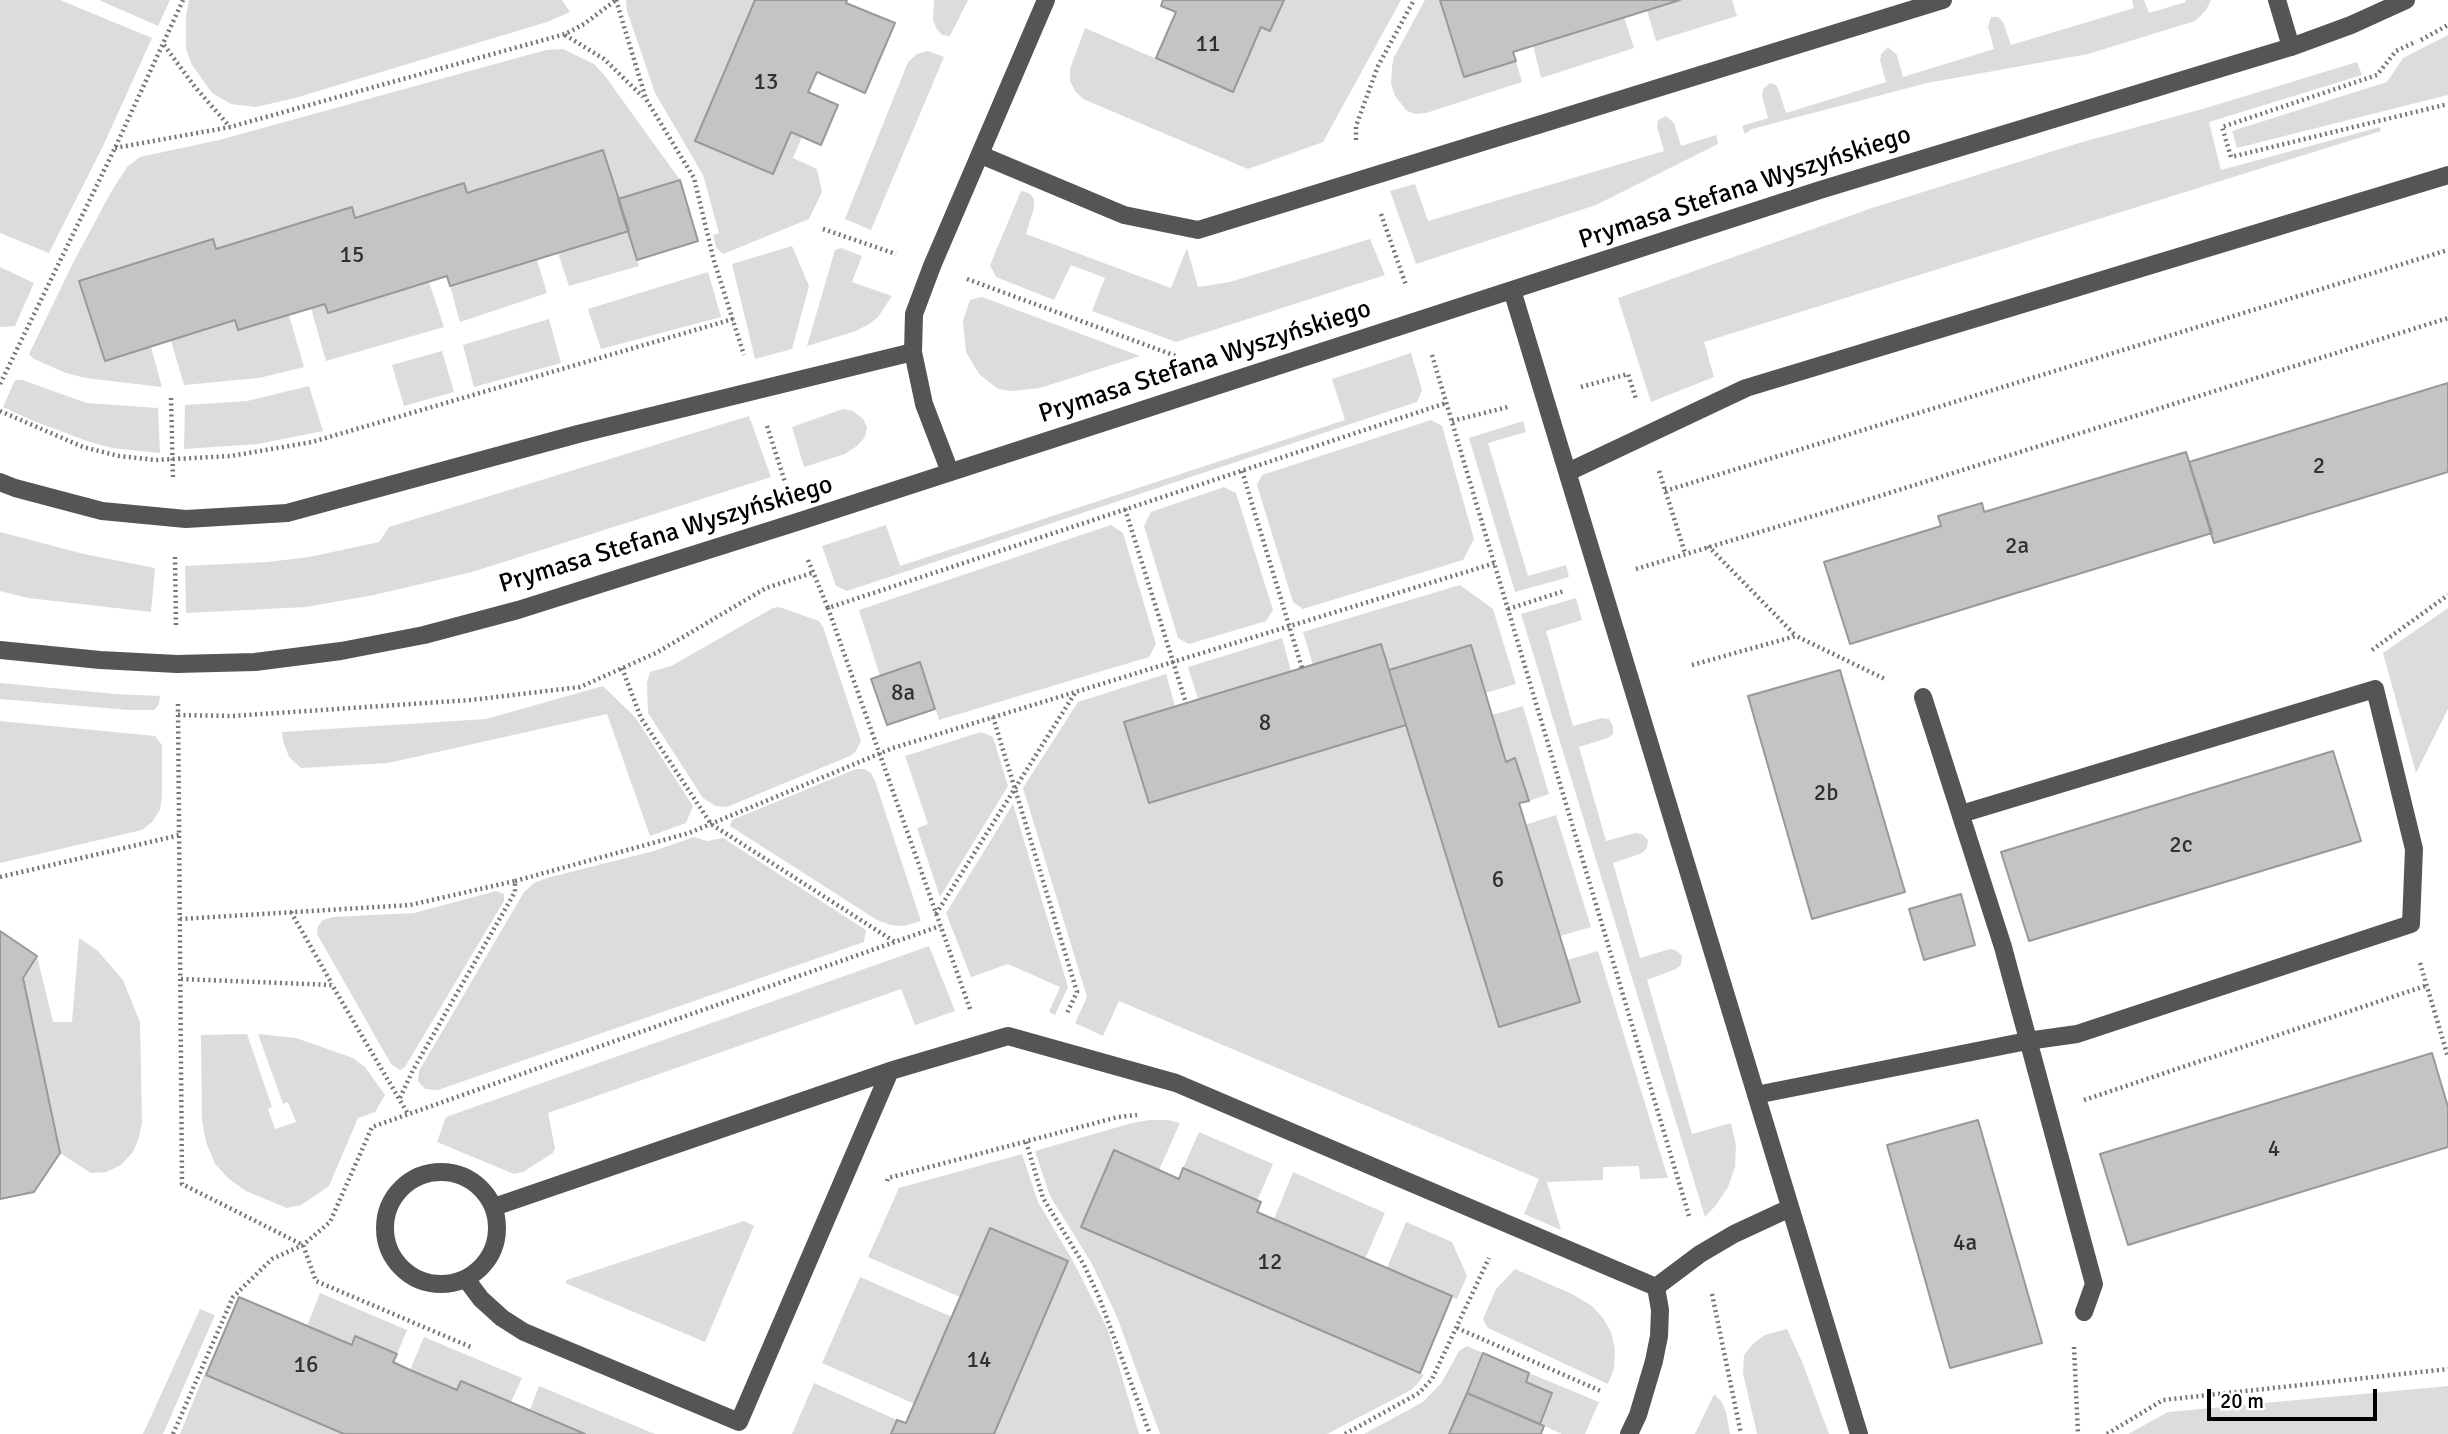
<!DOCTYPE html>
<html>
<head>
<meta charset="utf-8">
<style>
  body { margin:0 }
  #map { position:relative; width:2448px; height:1434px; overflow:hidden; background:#fff; font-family:Signika,sans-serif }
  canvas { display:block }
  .scale { position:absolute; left:2207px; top:1389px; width:170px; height:32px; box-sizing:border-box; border:4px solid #000; border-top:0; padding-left:9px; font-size:21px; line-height:24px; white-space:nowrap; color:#000; -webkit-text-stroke:5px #fff; paint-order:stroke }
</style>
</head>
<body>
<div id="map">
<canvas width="2448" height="1434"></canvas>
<div class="scale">20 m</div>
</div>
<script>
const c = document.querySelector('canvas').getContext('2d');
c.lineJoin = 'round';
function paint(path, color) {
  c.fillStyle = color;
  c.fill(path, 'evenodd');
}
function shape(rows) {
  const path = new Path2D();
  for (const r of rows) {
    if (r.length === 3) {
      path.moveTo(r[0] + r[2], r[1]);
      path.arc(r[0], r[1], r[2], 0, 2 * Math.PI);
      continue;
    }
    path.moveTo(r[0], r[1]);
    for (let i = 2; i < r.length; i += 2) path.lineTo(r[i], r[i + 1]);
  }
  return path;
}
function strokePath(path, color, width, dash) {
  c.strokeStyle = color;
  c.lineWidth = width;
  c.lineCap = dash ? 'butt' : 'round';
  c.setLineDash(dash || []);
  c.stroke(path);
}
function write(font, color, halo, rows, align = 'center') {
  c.font = font + ' Signika,sans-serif';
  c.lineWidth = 7;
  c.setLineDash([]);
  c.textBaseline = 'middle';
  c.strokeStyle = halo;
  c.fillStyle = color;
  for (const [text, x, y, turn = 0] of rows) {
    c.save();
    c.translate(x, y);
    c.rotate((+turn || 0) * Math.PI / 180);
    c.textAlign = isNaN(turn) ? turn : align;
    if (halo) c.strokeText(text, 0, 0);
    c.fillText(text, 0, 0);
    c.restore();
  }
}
paint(shape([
  [0,0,60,0,152,38,103,146,49,253,0,233],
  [99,0,170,0,158,26],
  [189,0,562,0,570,12,547,22,295,98,256,107,231,104,212,93,192,65,186,49,186,16],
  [626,0,755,0,695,141,773,174,791,132,802,137,793,158,817,169,822,192,809,219,723,254,716,247,713,235,719,233,703,175,655,93,627,11],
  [934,0,968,0,950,36,942,35,936,28,933,20],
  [1284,0,1401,0,1323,142,1248,169,1083,99,1075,91,1070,81,1070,69,1085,28,1233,92,1261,27,1271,31],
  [1425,0,1440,0,1464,77,1516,61,1522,82,1426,113,1416,114,1407,111,1395,96,1391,84,1392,67,1394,57],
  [1680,0,1732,0,1737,16,1656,41,1647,10],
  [2132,0,2144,0,2149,13,2186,2,2185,0,2211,0,2206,10,2195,21,2088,54,1927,83,1752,129,1745,134,1742,126,1768,118,1762,96,1763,89,1770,83,1776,85,1779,91,1786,113,1886,82,1880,60,1881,54,1888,47,1897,55,1903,77,1994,49,1988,27,1991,17,1998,17,2003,22,2011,45,2134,8],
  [1624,17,1634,48,1541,78,1533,45],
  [2448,35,2448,95,2237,148,2232,131,2387,82,2403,58],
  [563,49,594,64,605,76,680,180,618,199,603,151,467,193,463,183,355,218,351,207,216,249,213,239,79,281,105,361,151,347,162,387,85,378,66,373,34,359,29,354,73,263,111,192,127,167,140,157,219,140,546,50],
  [928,51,944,57,871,230,845,219,908,62,917,54],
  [2357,62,2362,75,2209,122,2221,170,2380,127,2381,131,1704,342,1714,377,1651,402,1618,298,1872,208,2079,143,2206,108],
  [1666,116,1674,123,1681,146,1716,135,1718,144,1596,205,1416,264,1390,191,1415,184,1428,221,1664,151,1657,127,1658,120],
  [1021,191,1029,193,1034,199,1034,208,1026,234,1171,288,1187,248,1198,287,1230,282,1370,239,1385,275,1176,342,1092,311,1105,278,1071,265,1054,300,996,277,990,265],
  [629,231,639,266,569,286,558,253],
  [792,246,809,286,792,349,755,359,732,264],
  [841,248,862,256,852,282,892,296,878,317,869,324,856,331,807,346,835,250],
  [537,260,547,293,460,322,450,286],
  [0,267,34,283,15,326,0,327],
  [708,272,721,317,601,349,588,309],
  [429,282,444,327,326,361,311,308,325,304,329,312],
  [982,297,1140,356,1040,388,1011,391,998,389,979,374,966,352,963,321,970,300],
  [289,315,304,367,259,378,184,385,171,341,235,320,239,330],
  [549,319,561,363,474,387,463,345],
  [442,351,454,392,404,406,392,365],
  [1411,353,1422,390,1417,402,847,591,836,586,822,546,886,525,900,566,1345,420,1332,379],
  [15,380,22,380,87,403,158,408,160,453,112,448,87,441,31,420,3,407],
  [309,386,323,431,258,444,184,449,185,405,247,401],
  [843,409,853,411,864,420,867,428,865,437,857,446,845,454,804,467,792,427],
  [749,416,771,477,472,572,374,595,306,607,186,613,185,566,268,562,309,557,379,542,389,527],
  [1431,420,1442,426,1474,539,1463,560,1303,609,1293,602,1257,485,1262,475],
  [1523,421,1526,432,1488,443,1528,576,1566,565,1569,577,1515,592,1469,438],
  [1224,487,1236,493,1273,610,1266,621,1189,644,1178,638,1144,526,1151,512],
  [1111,525,1123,533,1156,644,1149,657,939,720,920,662,880,676,859,610],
  [0,532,84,554,155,568,151,612,28,598,0,591],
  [1460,585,1493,609,1516,684,1485,693,1470,645,1389,670,1381,644,1313,665,1303,632],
  [1576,598,1582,620,1546,631,1573,726,1602,718,1609,719,1613,726,1613,734,1608,738,1579,747,1606,841,1635,833,1642,834,1648,840,1647,848,1642,853,1613,863,1640,958,1670,949,1677,951,1682,956,1681,965,1676,969,1647,980,1692,1134,1731,1123,1736,1145,1735,1167,1728,1187,1717,1204,1705,1217,1521,614],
  [779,607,819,621,823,627,861,741,856,751,850,756,727,807,716,806,703,798,648,713,647,683,650,672,671,666,773,608],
  [2448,608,2448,709,2416,773,2383,653],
  [1282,638,1291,671,1198,699,1188,667],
  [1166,674,1175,706,1125,722,1149,803,1406,725,1498,1026,1580,1002,1567,960,1598,951,1668,1178,1640,1179,1639,1166,1603,1167,1603,1180,1547,1182,1561,1230,1524,1214,1539,1179,1119,1001,1103,1036,1075,1023,1087,997,1023,788,1078,702],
  [0,683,116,694,160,696,159,704,154,710,129,710,0,699],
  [603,686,635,717,693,806,686,823,650,836,607,714,388,763,301,768,289,757,283,741,282,732,486,719],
  [1523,706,1549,794,1529,801,1516,759,1506,762,1492,715],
  [0,721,155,736,162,745,162,796,160,810,152,822,142,830,0,863],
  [981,732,993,737,1008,786,940,897,917,828,928,824,905,756],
  [856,769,865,769,871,773,875,781,921,921,904,926,890,925,877,920,730,826,732,820],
  [1013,804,1068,987,1055,1015,1049,1012,1060,987,1008,964,971,977,946,913],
  [1556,815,1591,927,1560,936,1525,825],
  [694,837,707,841,723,838,866,930,864,942,438,1090,425,1089,418,1081,419,1071,524,892,534,883,547,878,654,851],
  [496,891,504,894,504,901,405,1067,400,1070,391,1064,317,934,318,926,323,920,333,917,414,913],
  [79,938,97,950,123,980,140,1022,142,1123,139,1137,133,1152,121,1165,106,1172,91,1173,60,1153,23,978,37,956,53,1022,72,1022],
  [929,946,955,1011,915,1025,901,989,548,1113,555,1148,553,1153,523,1172,514,1174,437,1142,446,1117],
  [247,1034,272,1107,268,1109,275,1129,296,1122,288,1102,283,1104,258,1034,296,1038,353,1058,365,1067,385,1095,375,1112,358,1118,329,1186,301,1205,287,1208,246,1191,229,1179,215,1164,206,1142,202,1121,201,1035],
  [1150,1120,1168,1120,1180,1123,1159,1170,1114,1151,1081,1227,1424,1375,1419,1382,1411,1390,1327,1434,1160,1434,1117,1317,1092,1264,1050,1196,1035,1151,1132,1123],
  [1199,1132,1273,1164,1257,1201,1183,1168],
  [1022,1154,1038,1202,1073,1261,1108,1330,1139,1434,994,1434,1067,1261,990,1228,960,1297,868,1257,899,1188],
  [1293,1172,1385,1213,1365,1259,1274,1219],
  [744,1221,754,1226,705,1342,565,1283,567,1280],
  [1406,1222,1452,1242,1467,1276,1457,1299,1387,1268],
  [1515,1269,1572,1294,1592,1306,1603,1318,1611,1332,1615,1350,1614,1369,1608,1384,1488,1328,1483,1319,1496,1289],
  [860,1277,952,1317,915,1404,822,1363],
  [320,1293,407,1330,397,1354,356,1336,352,1345,307,1326],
  [200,1309,215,1315,163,1434,143,1434],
  [1787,1329,1803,1364,1829,1434,1757,1434,1743,1373,1744,1355,1754,1343,1765,1335],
  [424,1337,522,1378,511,1402,461,1381,457,1390,410,1370],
  [1467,1346,1483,1353,1449,1434,1364,1434,1423,1402,1442,1382,1459,1351],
  [1529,1373,1599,1402,1585,1434,1562,1434,1540,1424,1552,1393,1526,1382],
  [204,1375,206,1375,344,1434,180,1434],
  [814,1383,897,1420,891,1434,792,1434],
  [539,1386,655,1434,585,1434,530,1410],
  [2448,1386,2448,1434,2128,1434,2168,1412],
  [1714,1394,1721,1401,1726,1412,1730,1434,1695,1434]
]), '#dcdcdc');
const building = shape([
  [755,0,847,0,846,3,895,23,865,93,817,72,808,92,838,105,821,145,791,132,773,174,695,141,755,0],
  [1163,0,1284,0,1270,31,1261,27,1233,92,1156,58,1176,12,1161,6,1163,0],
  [1440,0,1680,0,1513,52,1516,61,1464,77,1440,0],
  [603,150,629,231,450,286,447,276,328,313,325,304,238,330,235,320,105,361,79,281,213,239,216,249,352,207,355,218,464,183,467,193,603,150],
  [680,180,698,241,637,260,618,199,680,180],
  [2448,383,2448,472,2214,543,2189,462,2448,383],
  [2186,452,2212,533,1850,644,1824,562,1941,526,1938,516,1982,503,1984,512,2186,452],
  [1381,644,1406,725,1149,803,1124,722,1381,644],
  [1471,645,1506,762,1515,758,1529,801,1519,803,1580,1002,1499,1027,1389,670,1471,645],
  [920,662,935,709,887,725,871,679,920,662],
  [1840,670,1905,892,1812,919,1748,696,1840,670],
  [2333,751,2361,841,2029,941,2001,852,2333,751],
  [1961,894,1975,945,1924,960,1909,909,1961,894],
  [0,931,37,956,23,978,60,1153,34,1192,0,1199,0,931],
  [2432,1053,2448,1107,2448,1147,2128,1245,2100,1154,2432,1053],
  [1978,1120,2042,1343,1950,1368,1887,1145,1978,1120],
  [1114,1150,1179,1179,1183,1168,1261,1202,1257,1212,1452,1296,1420,1373,1081,1227,1114,1150],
  [990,1228,1068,1261,994,1434,891,1434,897,1420,906,1423,990,1228],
  [239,1297,352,1345,355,1336,397,1354,393,1362,410,1370,457,1390,461,1381,585,1434,344,1434,206,1375,239,1297],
  [1483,1353,1529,1373,1526,1382,1552,1393,1540,1424,1467,1393,1483,1353],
  [1467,1393,1544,1426,1541,1434,1449,1434,1467,1393]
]);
paint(building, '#c4c4c4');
strokePath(building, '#999', 2);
strokePath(shape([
  [616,0,646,99,694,178,714,261,744,355],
  [565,35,604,59,643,97],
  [2421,40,2448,25],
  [2413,43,2396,51,2377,75,2222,127,2231,157,2448,104],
  [164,45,195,87,230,127],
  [1356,140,1356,126,1378,66,1414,0],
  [115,148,230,127,565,34,584,24,616,0],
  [1381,214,1406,285],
  [823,229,896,254],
  [967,279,1176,356],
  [1432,355,1689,1216],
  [0,384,115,148,183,0],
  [1581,387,1628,374,1636,399],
  [171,398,173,478],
  [0,411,83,447,119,456,156,460,231,456,312,442,733,319],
  [1452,421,1508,407],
  [767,426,786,485],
  [1242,471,1302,668],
  [1659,471,1685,553],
  [1665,491,2448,250],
  [1125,509,1186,703],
  [1708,546,1796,636],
  [175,557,176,625],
  [808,560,828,608],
  [1636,569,1870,499,2448,318],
  [1508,609,1564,591],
  [2372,650,2448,595],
  [1692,665,1796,636,1887,680],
  [622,668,641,718,711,824,895,942],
  [178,704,182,1184,303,1245,316,1281,473,1348],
  [178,715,232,716,471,700,580,687,656,653,766,588,812,573],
  [993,717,1077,992,1067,1013],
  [0,877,180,835],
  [515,881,689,833,893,748,1495,563],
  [291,912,332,984],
  [936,914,1075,693],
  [180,919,410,905,515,881,515,892,413,1070,399,1100],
  [2420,963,2448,1057],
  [181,979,332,985,408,1114],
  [970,1009,828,608,1446,403],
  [2084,1100,2425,986],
  [1026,1142,1043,1198,1084,1265,1099,1297,1150,1434],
  [887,1181,888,1178,1118,1117,1137,1115],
  [1712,1294,1741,1434],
  [1457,1328,1603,1392],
  [2074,1347,2078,1434],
  [173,1434,233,1297,272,1259,303,1245,330,1222,372,1127,940,926],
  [1345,1434,1419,1393,1432,1379,1489,1258],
  [2107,1434,2163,1400,2448,1369]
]), '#777', 4.5, [2, 3.5]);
strokePath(shape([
  [2277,0,2291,47],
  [981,155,1124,215,1198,230,1943,0],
  [1512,290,1859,1434],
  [950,472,924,404,913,352,914,314,932,266,1046,0],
  [1568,472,1746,388,2448,175],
  [0,482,15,488,102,511,186,519,287,513,578,434,913,352],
  [0,650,100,660,177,664,255,662,341,651,424,635,518,610,797,522,1820,190,2291,47,2351,25,2406,0],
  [1923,697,2003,947,2094,1284,2084,1312],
  [1756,1095,2027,1041,2077,1034,2411,924,2414,849,2375,689,1961,814],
  [441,1228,56],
  [494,1207,890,1071,1008,1036,1176,1083,1656,1287,1700,1254,1734,1234,1790,1208],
  [466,1279,481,1299,502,1318,524,1332,739,1422,890,1071],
  [1629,1434,1638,1415,1654,1361,1659,1336,1660,1310,1656,1287]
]), '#555', 18);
write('23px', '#313131', null, [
  ["11",1208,45],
  ["13",766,83],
  ["15",352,256],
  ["2",2319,467],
  ["2a",2017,547],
  ["8a",903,694],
  ["8",1265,724],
  ["2b",1826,794],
  ["2c",2181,846],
  ["6",1498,881],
  ["4",2274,1150],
  ["4a",1965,1244],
  ["12",1270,1263],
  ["14",979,1361],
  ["16",306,1366]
]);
write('26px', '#000', '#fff', [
  ["Prymasa Stefana Wyszyńskiego",1745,188,-18],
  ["Prymasa Stefana Wyszyńskiego",1205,362,-18],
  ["Prymasa Stefana Wyszyńskiego",666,535,-17]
]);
</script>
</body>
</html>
